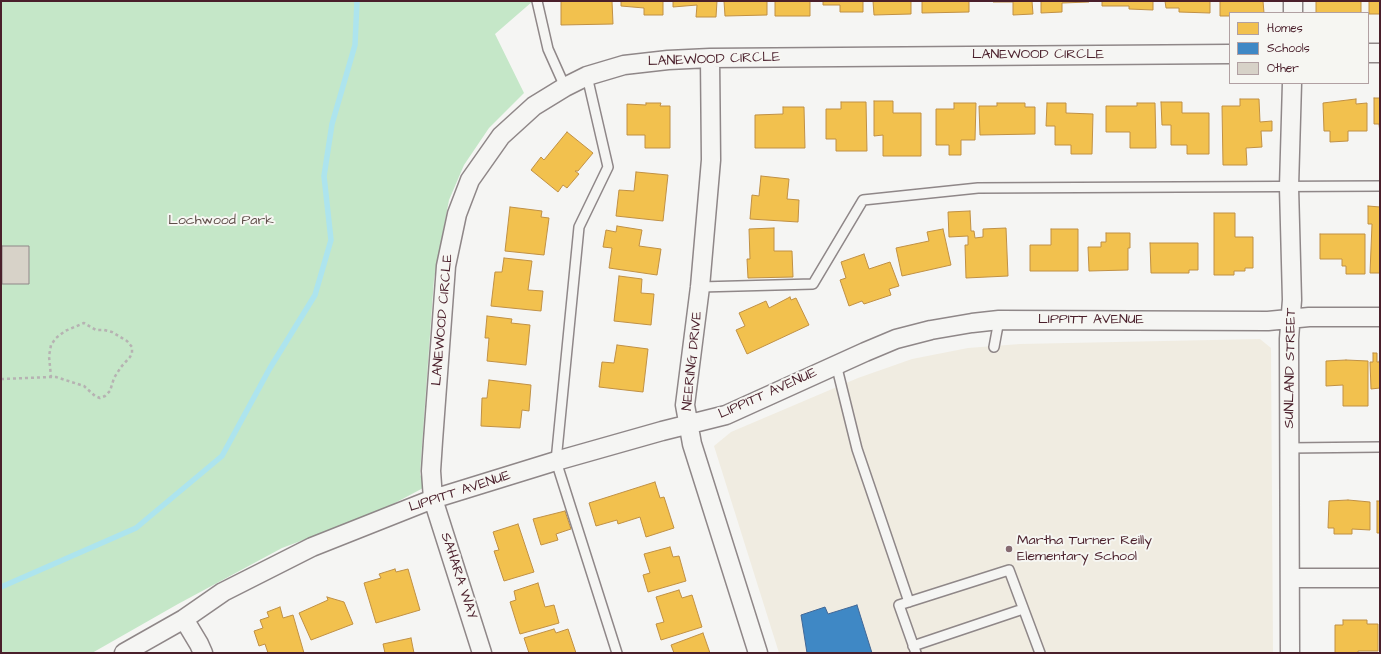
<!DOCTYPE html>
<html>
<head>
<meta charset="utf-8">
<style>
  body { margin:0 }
  #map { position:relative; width:1381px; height:654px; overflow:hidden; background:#f5f5f3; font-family:"Architects Daughter",sans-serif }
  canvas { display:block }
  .frame { position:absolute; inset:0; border:2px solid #4a1f2b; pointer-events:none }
  .legend { position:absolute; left:1229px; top:12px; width:140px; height:72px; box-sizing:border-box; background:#f6f6f2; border:1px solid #b1a0a2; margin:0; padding:5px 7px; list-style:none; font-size:12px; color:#4a1f2b }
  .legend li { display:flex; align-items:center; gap:8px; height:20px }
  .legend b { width:20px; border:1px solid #b1a0a2 }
</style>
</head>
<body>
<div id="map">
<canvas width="1381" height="654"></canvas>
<div class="frame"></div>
<ul class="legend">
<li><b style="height:11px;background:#f2c14e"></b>Homes</li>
<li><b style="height:11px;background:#3f88c5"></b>Schools</li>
<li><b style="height:11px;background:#d7d2c8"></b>Other</li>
</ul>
</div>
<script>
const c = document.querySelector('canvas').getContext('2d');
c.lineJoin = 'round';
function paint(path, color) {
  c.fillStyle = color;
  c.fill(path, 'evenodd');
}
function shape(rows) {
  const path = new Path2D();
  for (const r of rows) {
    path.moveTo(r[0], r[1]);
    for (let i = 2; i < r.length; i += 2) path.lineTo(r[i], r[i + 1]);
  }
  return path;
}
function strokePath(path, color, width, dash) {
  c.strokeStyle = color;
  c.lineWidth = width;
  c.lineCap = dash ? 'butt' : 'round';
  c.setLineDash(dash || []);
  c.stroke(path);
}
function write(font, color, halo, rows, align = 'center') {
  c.font = font + ' "Architects Daughter",sans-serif';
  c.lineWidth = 4;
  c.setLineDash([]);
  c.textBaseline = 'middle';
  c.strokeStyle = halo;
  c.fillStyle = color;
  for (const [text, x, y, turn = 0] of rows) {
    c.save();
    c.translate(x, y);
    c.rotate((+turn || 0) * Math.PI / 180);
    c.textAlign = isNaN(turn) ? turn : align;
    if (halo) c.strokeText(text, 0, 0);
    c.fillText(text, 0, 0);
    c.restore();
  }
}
paint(shape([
  [1260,339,1271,348,1273,653,779,653,714,446,731,432,858,378,912,359,968,348,1020,344]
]), '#f0ece1');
paint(shape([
  [1,1,533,1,495,34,524,93,489,128,464,165,449,200,434,279,420,474,425,487,378,512,282,548,178,604,92,653,1,653]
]), '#c5e7c8');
const homes = shape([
  [561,1,612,1,613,24,561,25,561,1],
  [621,1,663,1,663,15,644,15,644,8,621,6,621,1],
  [673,1,717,1,716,17,696,17,697,5,673,7,673,1],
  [724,1,767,1,767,15,725,16,724,1],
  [775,1,810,1,810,16,775,16,775,1],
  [823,1,863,1,863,12,840,12,840,5,823,5,823,1],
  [873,1,911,1,911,14,874,15,873,1],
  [922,1,969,1,969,12,922,13,922,1],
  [993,1,1032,1,1033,14,1013,15,1013,2,993,2,993,1],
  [1041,1,1089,1,1089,2,1062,3,1062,12,1041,13,1041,1],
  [1102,1,1153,1,1153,10,1129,9,1129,6,1102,6,1102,1],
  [1165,1,1210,1,1210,13,1179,12,1179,8,1166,8,1165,1],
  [1220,1,1263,1,1264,13,1230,13,1230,16,1220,16,1220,1],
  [1316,1,1361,1,1361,13,1316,13,1316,1],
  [1369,1,1380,1,1380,14,1369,14,1369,1],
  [1374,98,1380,98,1380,133,1379,124,1374,124,1374,98],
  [1240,99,1259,99,1260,122,1272,121,1272,131,1261,131,1262,147,1246,148,1247,165,1223,165,1222,106,1240,106,1240,99],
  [1356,99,1356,104,1367,103,1367,131,1348,131,1348,141,1330,142,1330,131,1324,131,1323,103,1356,99],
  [874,101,893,101,893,113,921,113,921,156,883,156,883,135,874,136,874,101],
  [841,102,866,102,867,151,836,151,836,139,826,139,826,109,841,109,841,102],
  [1161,102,1182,102,1182,113,1209,113,1209,154,1187,154,1187,145,1171,145,1171,125,1162,125,1161,102],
  [646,103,661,103,660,106,670,106,670,148,645,148,645,135,627,135,627,104,646,105,646,103],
  [954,103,976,103,975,140,961,140,961,155,949,155,949,145,936,145,936,109,954,109,954,103],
  [997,103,1025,103,1025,107,1035,107,1035,134,980,135,979,106,997,106,997,103],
  [1047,103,1066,103,1066,113,1093,114,1092,154,1071,154,1071,145,1055,145,1055,126,1046,126,1047,103],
  [1137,103,1155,103,1156,148,1130,148,1130,132,1106,132,1106,106,1137,106,1137,103],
  [783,107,804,107,805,148,755,148,755,115,783,114,783,107],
  [567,132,593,153,578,171,575,171,579,174,567,188,563,185,558,192,531,170,541,157,544,160,567,132],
  [636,172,668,175,663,221,616,216,619,190,634,191,636,172],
  [761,176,789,179,787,199,799,200,798,222,750,219,752,195,759,196,761,176],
  [1368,206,1380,207,1380,273,1370,273,1372,224,1368,224,1368,206],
  [510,207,542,211,541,217,549,218,544,255,505,251,510,207],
  [970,211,971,231,974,231,975,238,983,237,983,229,1006,228,1008,276,966,278,965,245,968,245,968,236,949,237,948,212,970,211],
  [1214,213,1235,213,1235,237,1253,237,1253,268,1245,268,1245,271,1234,271,1234,275,1214,275,1214,213],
  [617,226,642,230,639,246,661,249,657,275,609,268,612,248,603,247,606,230,616,232,617,226],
  [774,228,774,251,792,251,793,277,748,278,747,259,750,259,749,229,774,228],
  [943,229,951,265,902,276,896,248,929,241,927,232,943,229],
  [1051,229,1078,229,1078,271,1030,271,1030,245,1051,245,1051,229],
  [1106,233,1130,233,1130,248,1128,248,1128,270,1089,271,1088,247,1101,247,1101,242,1106,242,1106,233],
  [1320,234,1365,234,1365,274,1346,274,1346,266,1342,266,1342,259,1320,259,1320,234],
  [1150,243,1198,243,1198,270,1189,270,1189,273,1151,273,1150,243],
  [864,254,869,269,890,262,899,286,889,289,891,295,864,304,862,301,849,306,840,280,846,278,841,262,864,254],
  [504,258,532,261,528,290,543,291,541,311,491,306,495,272,502,272,504,258],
  [619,276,642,279,641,293,654,294,651,325,614,321,619,276],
  [790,297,791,300,796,298,809,325,747,354,736,330,745,326,739,313,766,301,769,308,790,297],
  [487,316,512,319,511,323,530,325,526,365,487,361,489,338,485,338,487,316],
  [617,345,648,349,643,392,599,387,602,362,614,363,617,345],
  [1373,353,1377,353,1377,362,1379,362,1380,358,1380,388,1371,389,1370,362,1373,362,1373,353],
  [1346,360,1368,361,1368,406,1343,406,1343,385,1326,386,1326,361,1346,360],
  [489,380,531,385,529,411,522,410,520,428,481,426,482,398,487,398,489,380],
  [655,482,660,498,664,497,674,528,646,537,640,517,618,524,617,520,596,526,589,503,655,482],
  [1348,500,1370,502,1370,530,1352,529,1352,534,1334,534,1334,528,1328,528,1329,501,1348,500],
  [1377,501,1380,501,1380,533,1377,533,1377,501],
  [565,511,571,529,556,534,558,540,541,545,533,519,565,511],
  [518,524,534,572,504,581,494,551,499,550,493,532,518,524],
  [670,547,673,557,679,556,686,581,648,592,643,575,650,573,644,554,670,547],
  [395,569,396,572,408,569,420,610,376,623,364,583,381,578,379,574,395,569],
  [538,583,545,607,554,605,559,623,520,634,510,602,516,600,514,591,538,583],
  [679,590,682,598,692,595,702,627,661,640,656,624,664,622,656,597,679,590],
  [327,597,344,602,353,624,311,640,299,613,328,600,327,597],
  [280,607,283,618,293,615,304,653,268,653,265,644,259,646,254,631,263,628,260,620,269,617,267,612,280,607],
  [1343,620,1367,620,1367,624,1378,624,1378,651,1358,651,1358,653,1335,653,1335,625,1343,625,1343,620],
  [554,629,556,633,568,629,576,653,529,653,524,638,554,629],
  [703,633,710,653,674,653,671,645,703,633],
  [411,638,414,653,385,653,383,644,411,638]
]);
paint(homes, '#f2c14e');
strokePath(homes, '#c09044', 1);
const schools = shape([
  [857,605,872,653,807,653,801,615,825,607,828,614,857,605]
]);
paint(schools, '#3f88c5');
strokePath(schools, '#426897', 1);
strokePath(shape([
  [1,587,136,528,222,456,270,368,315,295,331,240,324,176,332,124,355,45,357,1]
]), '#ade4ee', 5.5);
const building = shape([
  [2,246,29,246,29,284,2,284,2,246]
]);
paint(building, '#d7d2c8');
strokePath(building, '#8f8788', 1);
const lane = shape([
  [537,1,548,49,565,87],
  [587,76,608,167,579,227,556,461,617,653],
  [700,287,813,284,863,200,978,188,1380,186],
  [994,347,999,320],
  [836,364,857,449,909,602],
  [1289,448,1380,447],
  [913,646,1023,609],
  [916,653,899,605,1009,570,1040,653]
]);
const street = shape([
  [1293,1,1293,13],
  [1368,53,1380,53],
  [710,58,711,160,700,287,685,405,692,444,758,653],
  [1290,578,1380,578],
  [184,619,199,644,203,653],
  [124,653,184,619,223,592,312,547,433,499,556,461,662,431,726,415,865,352,896,339,931,330,972,323,999,320,1268,321,1309,317,1380,317],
  [482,653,433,499,431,471,433,441,446,266,457,214,470,180,501,136,534,106,565,87,587,76,624,65,668,60,710,58,1230,54],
  [1290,653,1289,339,1292,300,1289,187,1292,83]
]);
strokePath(lane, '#8f8788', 12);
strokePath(street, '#8f8788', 21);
strokePath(shape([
  [1,379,51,377,56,377,84,386,95,396,100,398,105,396,110,391,114,378,121,367,130,357,132,353,132,347,127,341,112,332,104,330,96,330,84,323,65,331,56,338,51,345,49,356,51,377]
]), '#b6b2b2', 2.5, [3, 3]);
strokePath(lane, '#f5f5f3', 9);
strokePath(street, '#f5f5f3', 18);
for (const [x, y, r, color] of [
  [1009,549,4,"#866a71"]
]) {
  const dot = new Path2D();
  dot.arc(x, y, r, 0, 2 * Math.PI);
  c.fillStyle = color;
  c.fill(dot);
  strokePath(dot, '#f6f6f2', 1.5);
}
write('14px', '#4a1f2b', '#f6f6f2', [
  ["LANEWOOD CIRCLE",1038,55],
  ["LANEWOOD CIRCLE",714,60,-2],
  ["LANEWOOD CIRCLE",443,320,-85],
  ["LIPPITT AVENUE",1091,320],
  ["NEERING DRIVE",693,361,-84],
  ["SUNLAND STREET",1291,368,-89],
  ["LIPPITT AVENUE",768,394,-24],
  ["LIPPITT AVENUE",460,492,-18],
  ["SAHARA WAY",458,576,72]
]);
write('14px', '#5f4e49', '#f6f6f2', [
  ["Lochwood Park",221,221]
]);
write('14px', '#4a1f2b', '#f6f6f2', [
  ["Martha Turner Reilly",1017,541],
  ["Elementary School",1017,557]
], 'left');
</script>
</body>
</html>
